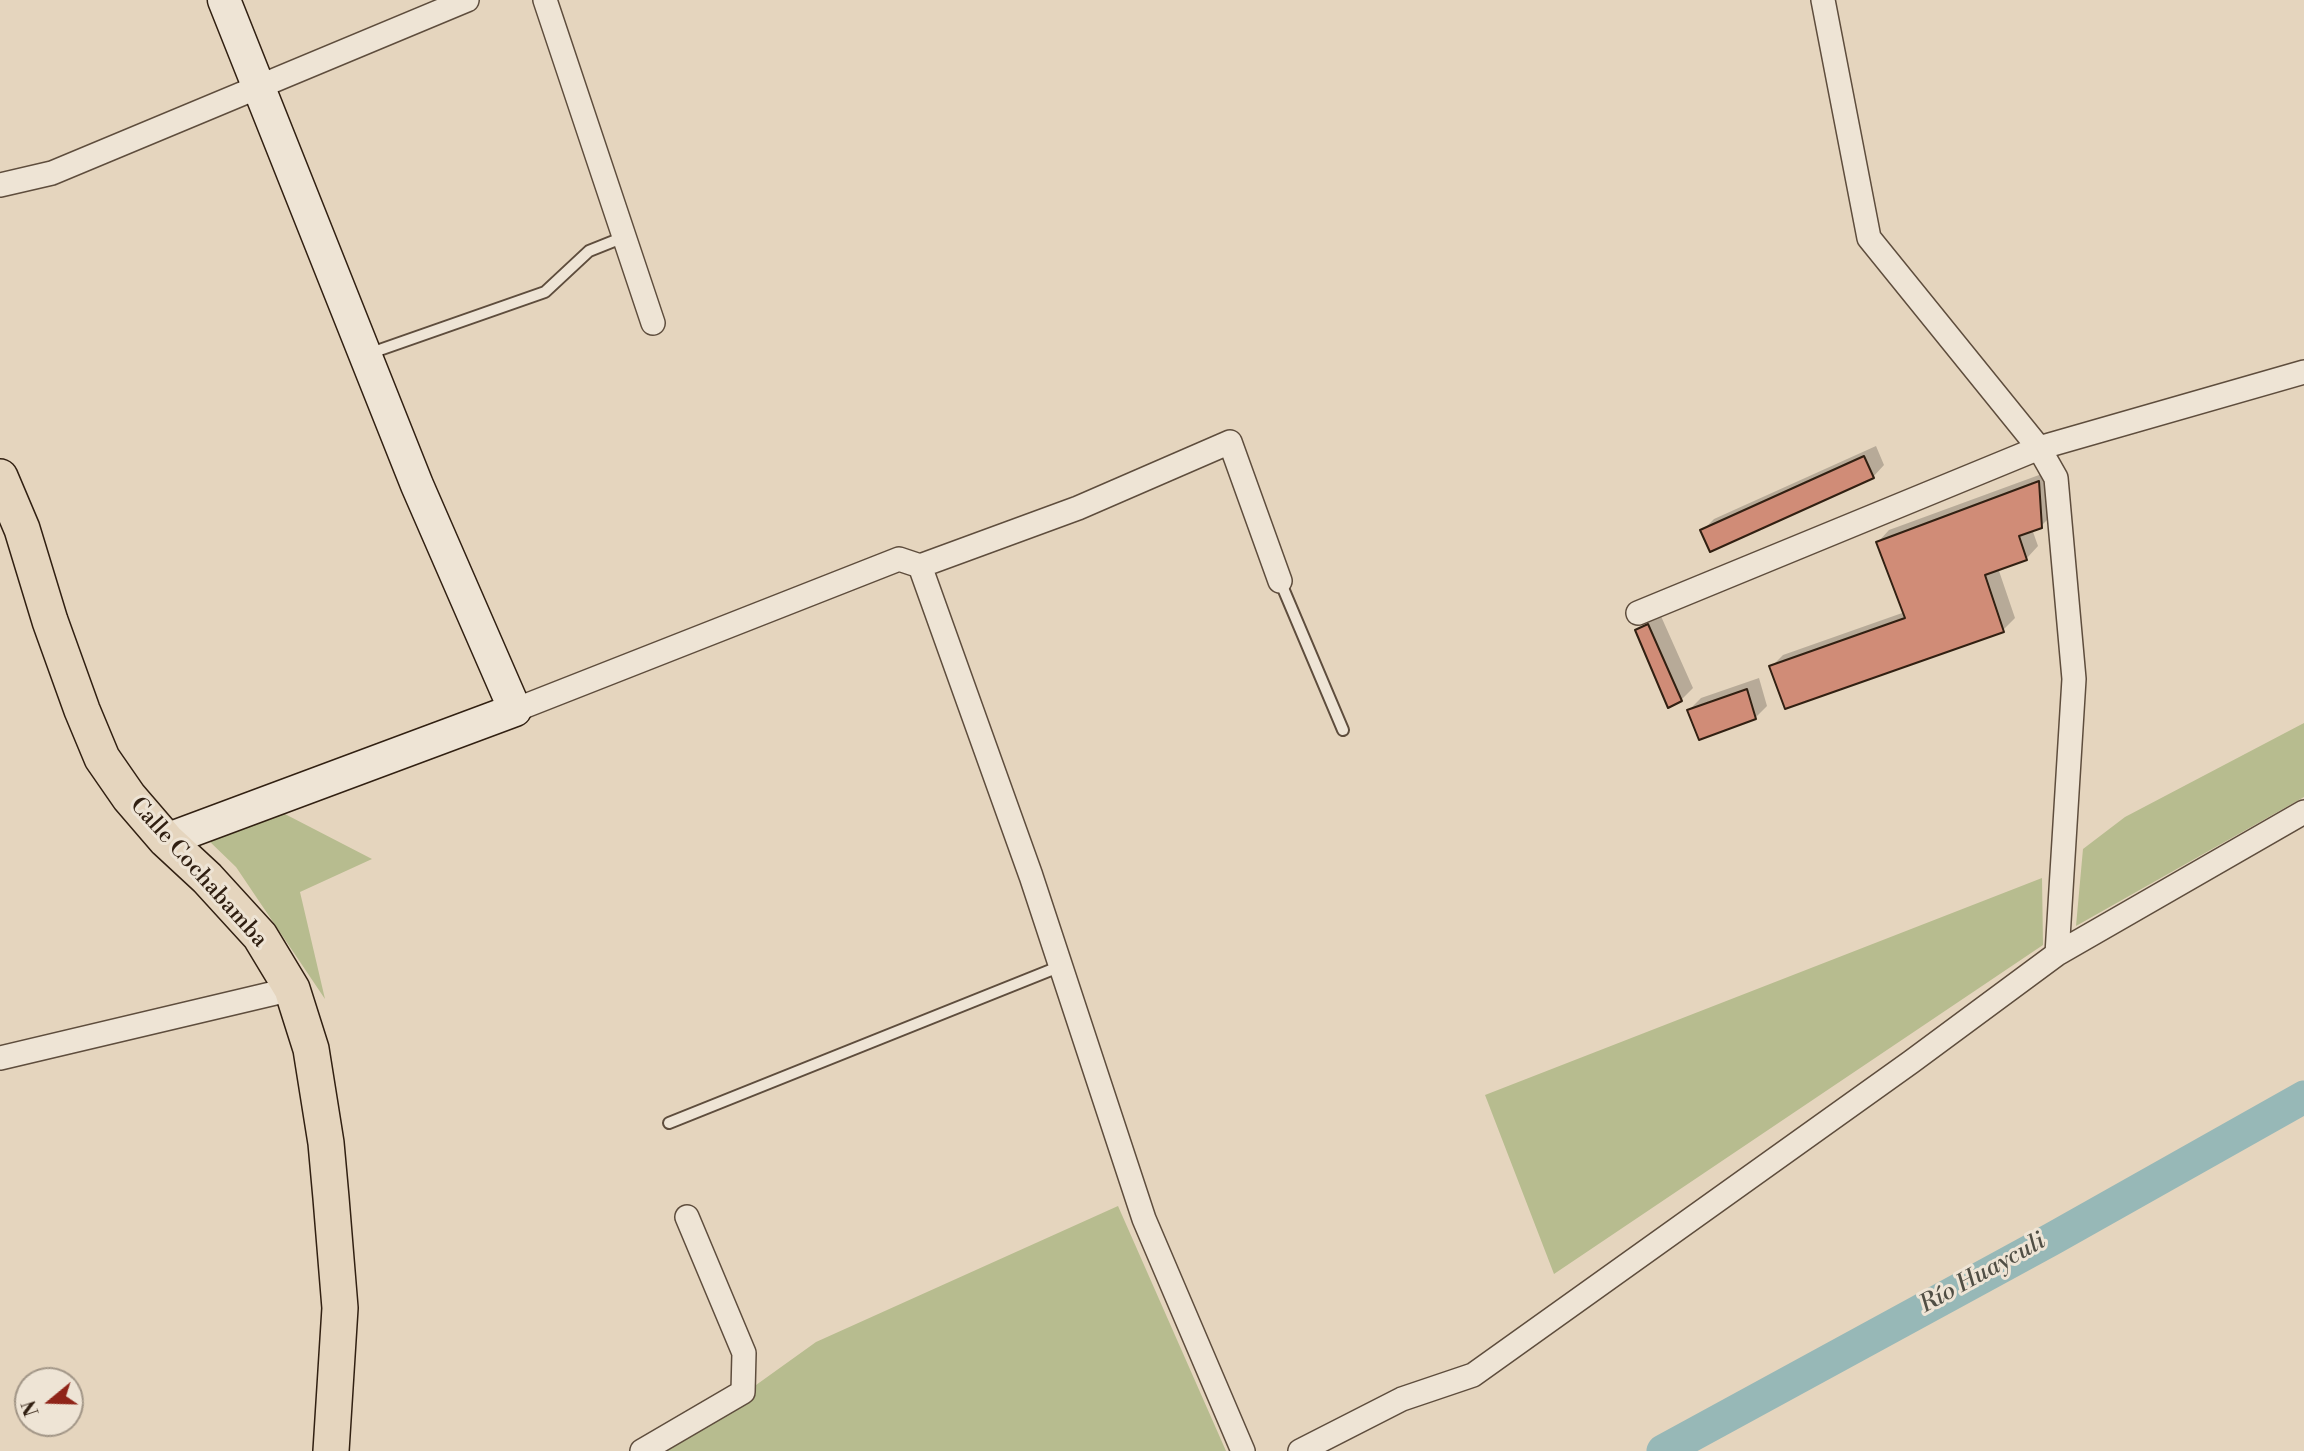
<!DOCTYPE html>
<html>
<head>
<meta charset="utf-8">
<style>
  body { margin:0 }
  #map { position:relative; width:2304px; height:1451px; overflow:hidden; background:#e5d5be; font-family:"Libre Bodoni",serif }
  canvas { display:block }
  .north { position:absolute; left:14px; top:1367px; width:70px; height:70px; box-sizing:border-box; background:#eee4d5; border:2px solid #a29687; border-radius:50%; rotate:251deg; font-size:19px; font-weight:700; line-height:28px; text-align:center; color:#312012 }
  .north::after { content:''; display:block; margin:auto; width:24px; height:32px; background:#8f2418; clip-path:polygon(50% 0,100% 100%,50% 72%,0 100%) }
</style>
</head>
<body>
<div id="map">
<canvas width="2304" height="1451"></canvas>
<div class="north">N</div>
</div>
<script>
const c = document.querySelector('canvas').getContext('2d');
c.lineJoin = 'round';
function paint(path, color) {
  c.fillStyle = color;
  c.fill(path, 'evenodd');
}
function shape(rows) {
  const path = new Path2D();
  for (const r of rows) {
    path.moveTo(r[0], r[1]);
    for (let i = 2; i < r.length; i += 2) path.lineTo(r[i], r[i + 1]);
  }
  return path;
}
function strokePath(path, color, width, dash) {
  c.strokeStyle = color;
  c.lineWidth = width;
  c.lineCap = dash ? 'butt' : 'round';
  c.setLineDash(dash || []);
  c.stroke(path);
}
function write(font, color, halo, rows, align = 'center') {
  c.font = font + ' "Libre Bodoni",serif';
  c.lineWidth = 6;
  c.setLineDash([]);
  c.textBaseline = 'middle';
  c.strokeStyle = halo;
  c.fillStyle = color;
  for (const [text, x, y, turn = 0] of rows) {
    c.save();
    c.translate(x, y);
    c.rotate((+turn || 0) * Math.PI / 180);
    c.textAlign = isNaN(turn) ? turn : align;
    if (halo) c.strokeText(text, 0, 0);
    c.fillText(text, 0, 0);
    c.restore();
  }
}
paint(shape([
  [2304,723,2304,797,2076,926,2083,849,2125,817],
  [281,812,372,859,300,892,325,999,236,867,207,839],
  [2042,878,2043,945,1554,1274,1485,1095],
  [1118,1206,1226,1451,664,1451,816,1342]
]), '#b7bc8f');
paint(shape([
  [1876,446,1884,465,1873,477,1702,531,1714,519],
  [2050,471,2053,514,2041,526,2032,529,2038,546,2027,558,1998,568,2015,618,2003,630,1771,667,1783,655,1905,612,1878,542,1889,530],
  [1660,614,1693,688,1681,700,1637,631,1648,619],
  [1759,678,1767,706,1755,718,1689,710,1701,698]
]), '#0003');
strokePath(shape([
  [1663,1451,2052,1239,2304,1097]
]), '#97b8b7', 33);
const building = shape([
  [1864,456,1874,478,1710,552,1700,530,1864,456],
  [2039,481,2042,528,2019,536,2027,560,1985,575,2004,632,1785,709,1769,666,1905,618,1876,542,2039,481],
  [1648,624,1682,701,1668,708,1635,630,1648,624],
  [1747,689,1756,719,1699,740,1687,710,1747,689]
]);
paint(building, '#d08c77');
strokePath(building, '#312012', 2);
const service = shape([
  [368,354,545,292,589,251,624,237],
  [1280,581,1343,730],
  [669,1123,1061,966]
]);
const minor = shape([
  [545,0,653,323],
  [1823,0,1869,238,2039,448,2056,478,2074,679,2057,954],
  [0,185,52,173,467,0],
  [920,566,1078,508,1230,442,1280,581],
  [1638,613,2039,448,2304,372],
  [515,710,899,559,920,566,1031,876,1144,1219,1243,1451],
  [0,1058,292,989],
  [642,1451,743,1392,744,1353,687,1217],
  [1300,1451,1402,1399,1473,1375,1911,1062,2057,954,2304,812]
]);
const secondary = shape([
  [166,840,515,710,417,485,224,0]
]);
const primary = shape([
  [0,477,22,529,50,621,82,710,102,758,129,797,166,840,207,878,260,936,292,989,311,1049,326,1143,331,1198,340,1308,331,1451]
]);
strokePath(service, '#5e4d3d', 14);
strokePath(minor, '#5e4d3d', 26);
strokePath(secondary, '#312012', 35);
strokePath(primary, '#312012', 38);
strokePath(service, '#eee4d5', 10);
strokePath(minor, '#eee4d5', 23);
strokePath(secondary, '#eee4d5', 32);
strokePath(primary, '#e5d5be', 35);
write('23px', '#312012', '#eee4d5', [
  ["Calle Cochabamba",198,873,48]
]);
write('italic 24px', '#504e44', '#eee4d5', [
  ["Río Huayculi",1983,1274,-29]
]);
</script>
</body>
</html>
